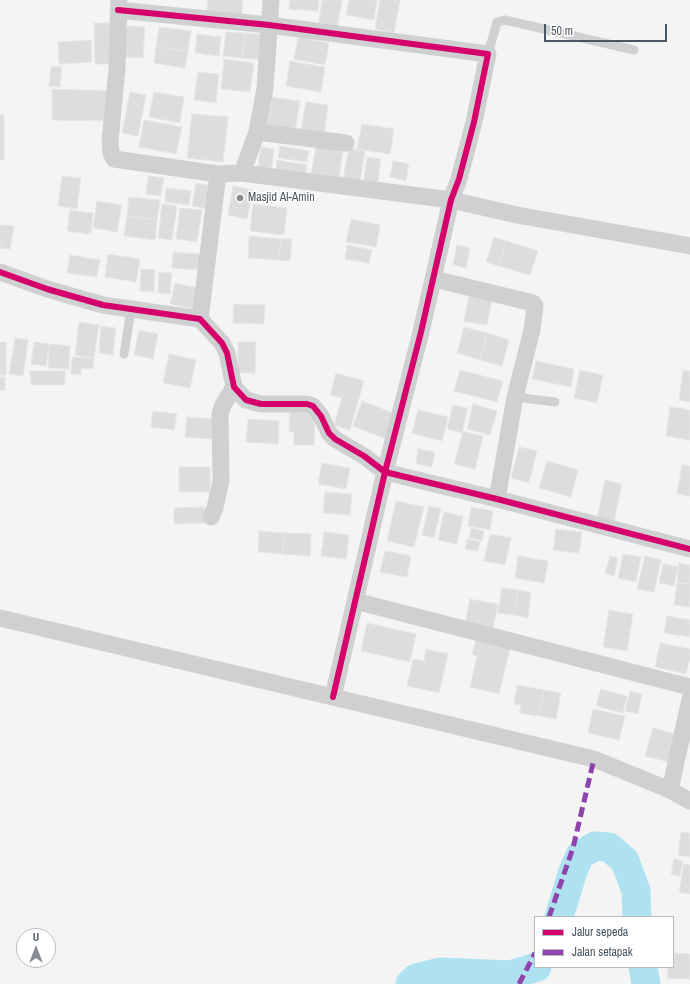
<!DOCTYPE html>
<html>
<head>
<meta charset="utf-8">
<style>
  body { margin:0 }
  #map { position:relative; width:690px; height:984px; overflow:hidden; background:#f4f4f4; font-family:"Archivo Narrow",sans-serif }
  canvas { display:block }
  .legend { position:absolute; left:534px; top:916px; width:140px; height:52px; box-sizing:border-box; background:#fff; border:1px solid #b7bbc0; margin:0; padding:5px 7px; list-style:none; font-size:12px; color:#4a5661 }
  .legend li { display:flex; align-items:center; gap:8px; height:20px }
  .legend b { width:20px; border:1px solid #b7bbc0 }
  .north { position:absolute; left:16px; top:928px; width:40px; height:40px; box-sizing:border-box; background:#fff; border:1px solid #b7bbc0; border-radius:50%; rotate:0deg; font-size:11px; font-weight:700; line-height:16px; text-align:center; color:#4a5661 }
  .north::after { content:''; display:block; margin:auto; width:14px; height:18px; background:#868d94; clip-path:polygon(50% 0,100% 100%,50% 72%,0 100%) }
  .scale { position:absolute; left:544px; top:24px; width:123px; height:18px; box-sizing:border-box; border:2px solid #4a5661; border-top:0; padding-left:5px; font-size:12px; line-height:14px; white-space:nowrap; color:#4a5661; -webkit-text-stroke:3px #fff; paint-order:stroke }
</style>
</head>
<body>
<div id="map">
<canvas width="690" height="984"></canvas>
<ul class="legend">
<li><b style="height:5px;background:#d6006c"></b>Jalur sepeda</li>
<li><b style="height:5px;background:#8e44ad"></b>Jalan setapak</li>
</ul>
<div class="north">U</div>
<div class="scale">50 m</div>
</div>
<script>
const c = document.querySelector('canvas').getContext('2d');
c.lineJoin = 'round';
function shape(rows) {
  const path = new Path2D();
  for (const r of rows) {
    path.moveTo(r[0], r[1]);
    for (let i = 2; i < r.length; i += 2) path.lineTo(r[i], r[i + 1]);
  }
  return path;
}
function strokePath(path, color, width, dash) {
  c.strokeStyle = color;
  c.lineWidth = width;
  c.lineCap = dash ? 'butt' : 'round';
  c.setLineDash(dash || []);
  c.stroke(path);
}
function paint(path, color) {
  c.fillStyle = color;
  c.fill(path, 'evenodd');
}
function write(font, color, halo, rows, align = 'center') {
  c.font = font + ' "Archivo Narrow",sans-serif';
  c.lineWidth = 3;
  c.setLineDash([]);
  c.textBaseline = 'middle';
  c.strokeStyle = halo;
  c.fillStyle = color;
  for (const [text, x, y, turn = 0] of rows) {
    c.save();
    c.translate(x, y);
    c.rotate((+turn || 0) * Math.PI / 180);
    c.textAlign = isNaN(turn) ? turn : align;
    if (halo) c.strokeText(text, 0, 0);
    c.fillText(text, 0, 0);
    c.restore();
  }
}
strokePath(shape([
  [559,917,573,871,580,855,595,846,609,847,625,861,636,891,637,917],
  [643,967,646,984],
  [410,984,416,978,440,972,510,975,537,967]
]), '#aee2f0', 29);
const building = shape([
  [208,0,243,0,241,21,206,17,208,0],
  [290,0,319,0,318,11,289,9,290,0],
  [322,0,342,0,337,30,318,27,322,0],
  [349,0,377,0,374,20,346,15,349,0],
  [380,0,400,0,394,33,375,29,380,0],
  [94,23,113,23,113,64,95,64,94,23],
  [126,26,145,27,143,58,124,57,126,26],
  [159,27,191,31,188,51,156,47,159,27],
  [226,32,245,33,242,58,223,56,226,32],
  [245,33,266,35,264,60,242,58,245,33],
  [197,34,221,37,219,56,195,53,197,34],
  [298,37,329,43,325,65,294,59,298,37],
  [91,40,92,62,59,64,58,42,91,40],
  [156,47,188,51,185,68,154,63,156,47],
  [224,59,254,63,250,92,221,89,224,59],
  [290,61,325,67,321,92,286,86,290,61],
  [51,66,62,67,60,87,49,86,51,66],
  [198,72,219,74,216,103,194,100,198,72],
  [52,89,111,91,111,121,52,120,52,89],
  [130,92,146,95,138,136,122,133,130,92],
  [154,92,184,97,180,123,149,117,154,92],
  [272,97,300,101,295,132,267,129,272,97],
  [306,102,328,105,324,135,301,132,306,102],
  [192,114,228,117,223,162,187,158,192,114],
  [0,115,4,115,4,160,0,160,0,115],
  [144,120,182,127,176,154,139,147,144,120],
  [362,124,394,129,390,154,357,149,362,124],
  [280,146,309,151,307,162,278,158,280,146],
  [316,146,343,150,339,179,311,175,316,146],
  [261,147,274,149,271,174,257,172,261,147],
  [349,148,365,151,359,187,342,184,349,148],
  [367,157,381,159,377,188,363,186,367,157],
  [277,160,307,165,304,180,275,176,277,160],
  [393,161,409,164,406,181,390,177,393,161],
  [62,176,81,178,77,209,58,206,62,176],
  [148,176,164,178,161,196,146,194,148,176],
  [196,183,213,186,209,209,192,206,196,183],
  [233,186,253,190,247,219,228,215,233,186],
  [166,188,191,191,189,205,165,202,166,188],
  [129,197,160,200,157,220,127,216,129,197],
  [97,201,122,205,117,232,93,228,97,201],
  [162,204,177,206,172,240,158,238,162,204],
  [253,204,287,208,284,235,250,231,253,204],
  [180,208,202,210,197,242,176,239,180,208],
  [70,210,93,213,91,234,67,231,70,210],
  [127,216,157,220,155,240,124,236,127,216],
  [351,219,380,225,376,247,346,242,351,219],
  [0,225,14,226,10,249,0,248,0,225],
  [249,236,281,239,279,260,248,258,249,236],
  [494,237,506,241,499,266,486,262,494,237],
  [281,239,292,239,290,261,279,260,281,239],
  [506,241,538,251,530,275,499,266,506,241],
  [347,245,372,250,369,263,345,259,347,245],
  [457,245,470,248,466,268,453,265,457,245],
  [173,252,200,254,199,270,172,268,173,252],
  [108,254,140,259,136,282,105,277,108,254],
  [70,255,100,260,97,277,67,273,70,255],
  [141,269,155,270,154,292,140,291,141,269],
  [159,272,172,273,170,294,158,293,159,272],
  [175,283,198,288,193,309,170,304,175,283],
  [470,290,493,295,487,325,464,321,470,290],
  [234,304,265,305,264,324,233,323,234,304],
  [79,322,99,325,94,358,75,355,79,322],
  [101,326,116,328,113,355,99,353,101,326],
  [464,327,487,333,480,360,457,353,464,327],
  [139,330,158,334,153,359,134,355,139,330],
  [487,333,509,340,502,366,480,360,487,333],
  [15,338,28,340,23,376,9,374,15,338],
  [0,342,6,342,6,375,0,375,0,342],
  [34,342,49,344,46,366,31,364,34,342],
  [238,342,256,342,255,373,238,373,238,342],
  [49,344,70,346,69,369,48,368,49,344],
  [169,354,196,360,190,388,163,383,169,354],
  [72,357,94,358,93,369,81,368,81,375,71,374,72,357],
  [536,361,574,369,571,387,532,379,536,361],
  [460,370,503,381,497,402,454,391,460,370],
  [580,370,603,375,597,403,574,398,580,370],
  [683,370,690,371,690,402,679,400,683,370],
  [30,371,65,371,65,385,31,385,30,371],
  [336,373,364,381,350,430,334,425,342,398,330,395,336,373],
  [0,377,5,377,5,390,0,390,0,377],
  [362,401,399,415,389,440,353,426,362,401],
  [473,404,497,411,490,435,467,429,473,404],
  [453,405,468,408,462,433,447,429,453,405],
  [670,407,690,410,690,440,666,436,670,407],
  [418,410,448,417,442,441,412,433,418,410],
  [153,411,177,414,174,430,151,427,153,411],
  [290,412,315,413,314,445,294,445,294,432,289,432,290,412],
  [187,417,214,419,212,439,185,437,187,417],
  [248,419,279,421,278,444,246,442,248,419],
  [463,431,483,436,475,469,454,464,463,431],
  [519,447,537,451,529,483,511,478,519,447],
  [418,449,435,452,432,467,416,464,418,449],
  [547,461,578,470,571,497,539,488,547,461],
  [322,463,350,468,346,489,318,484,322,463],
  [682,465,690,466,690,496,677,494,682,465],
  [179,467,210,467,210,492,179,492,179,467],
  [605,480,622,484,614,522,597,519,605,480],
  [325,492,352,494,350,515,323,513,325,492],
  [396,501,424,507,414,547,387,541,396,501],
  [429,506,441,508,434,538,422,535,429,506],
  [204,507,204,523,174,524,174,508,204,507],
  [471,507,493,511,490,530,468,526,471,507],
  [444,512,463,516,457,544,438,540,444,512],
  [471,528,484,531,482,541,469,538,471,528],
  [556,529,582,532,579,553,553,550,556,529],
  [259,531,284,533,283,554,258,552,259,531],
  [324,532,349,535,346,559,321,556,324,532],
  [284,533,311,534,310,556,283,554,284,533],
  [490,534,511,538,505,565,484,561,490,534],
  [467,539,480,542,478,551,465,549,467,539],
  [385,551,411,556,407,577,380,572,385,551],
  [623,554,641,557,636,582,618,578,623,554],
  [518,556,548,561,544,583,515,578,518,556],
  [610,556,618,558,614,576,605,573,610,556],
  [645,556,661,560,654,592,637,589,645,556],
  [679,563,690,565,690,584,677,583,679,563],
  [663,564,678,567,674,586,659,583,663,564],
  [677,583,690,584,690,607,674,605,677,583],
  [502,588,518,590,514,615,498,613,502,588],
  [518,590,531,592,528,618,514,615,518,590],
  [470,599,498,604,493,629,465,623,470,599],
  [609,610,633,614,627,651,603,647,609,610],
  [667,616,690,620,690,637,664,633,667,616],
  [367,623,416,634,410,662,361,651,367,623],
  [476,639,510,648,499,694,470,687,477,656,472,654,476,639],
  [660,643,690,649,690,658,686,674,655,667,660,643],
  [426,649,448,654,439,693,407,686,413,659,424,661,426,649],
  [517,685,544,690,539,716,519,713,521,705,514,704,517,685],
  [601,689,627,696,623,713,596,706,601,689],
  [544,690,561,693,556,719,539,716,544,690],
  [630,691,642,694,638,714,625,711,630,691],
  [593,709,625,716,619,740,588,733,593,709],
  [653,728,680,735,672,763,645,756,653,728],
  [681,832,690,833,690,857,678,855,681,832],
  [674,859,683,861,680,876,671,874,674,859],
  [684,864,690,865,690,894,679,892,684,864],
  [673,953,690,954,690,979,667,978,668,967,673,967,673,953]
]);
paint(building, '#ddddde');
strokePath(building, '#e5e6e7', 1);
strokePath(shape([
  [488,54,497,22,505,20,634,50],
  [124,354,131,310],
  [515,397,555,402]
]), '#ced0d2', 9);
strokePath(shape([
  [119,0,117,69,110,141,111,153,114,159,218,174,242,173,257,132,265,88,271,0],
  [118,10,269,25,488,54,474,122,459,179,451,200,421,332,385,472,333,697],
  [257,132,346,143],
  [242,173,451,200,517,215,690,246],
  [0,272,47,289,103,305,200,319,222,343,227,353,234,387,246,400,261,404,307,404,313,406,321,416,329,433,335,439,364,456,385,472,497,499,690,549],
  [434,279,533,303,535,306,532,330,515,397,497,499],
  [200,319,218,174],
  [211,517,215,508,221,481,220,414,223,405,234,387],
  [355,601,690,687],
  [0,618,594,759,670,790,690,801],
  [670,790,690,699]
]), '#ced0d2', 17);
strokePath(shape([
  [549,917,573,848,594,759],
  [519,984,535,953]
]), '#8e44ad', 5, [10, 5]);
strokePath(shape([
  [118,10,269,25,488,54,474,122,459,179,451,200,421,332,385,472,333,697],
  [0,272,47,289,103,305,200,319,222,343,227,353,234,387,246,400,261,404,307,404,313,406,321,416,329,433,335,439,364,456,385,472,497,499,690,549]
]), '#d6006c', 6);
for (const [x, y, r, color] of [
  [240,198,4,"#868d94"]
]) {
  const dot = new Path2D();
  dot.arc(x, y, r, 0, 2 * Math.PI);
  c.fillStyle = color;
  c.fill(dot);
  strokePath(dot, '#fff', 1.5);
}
write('12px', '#4a5661', '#fff', [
  ["Masjid Al-Amin",248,198]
], 'left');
</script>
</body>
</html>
